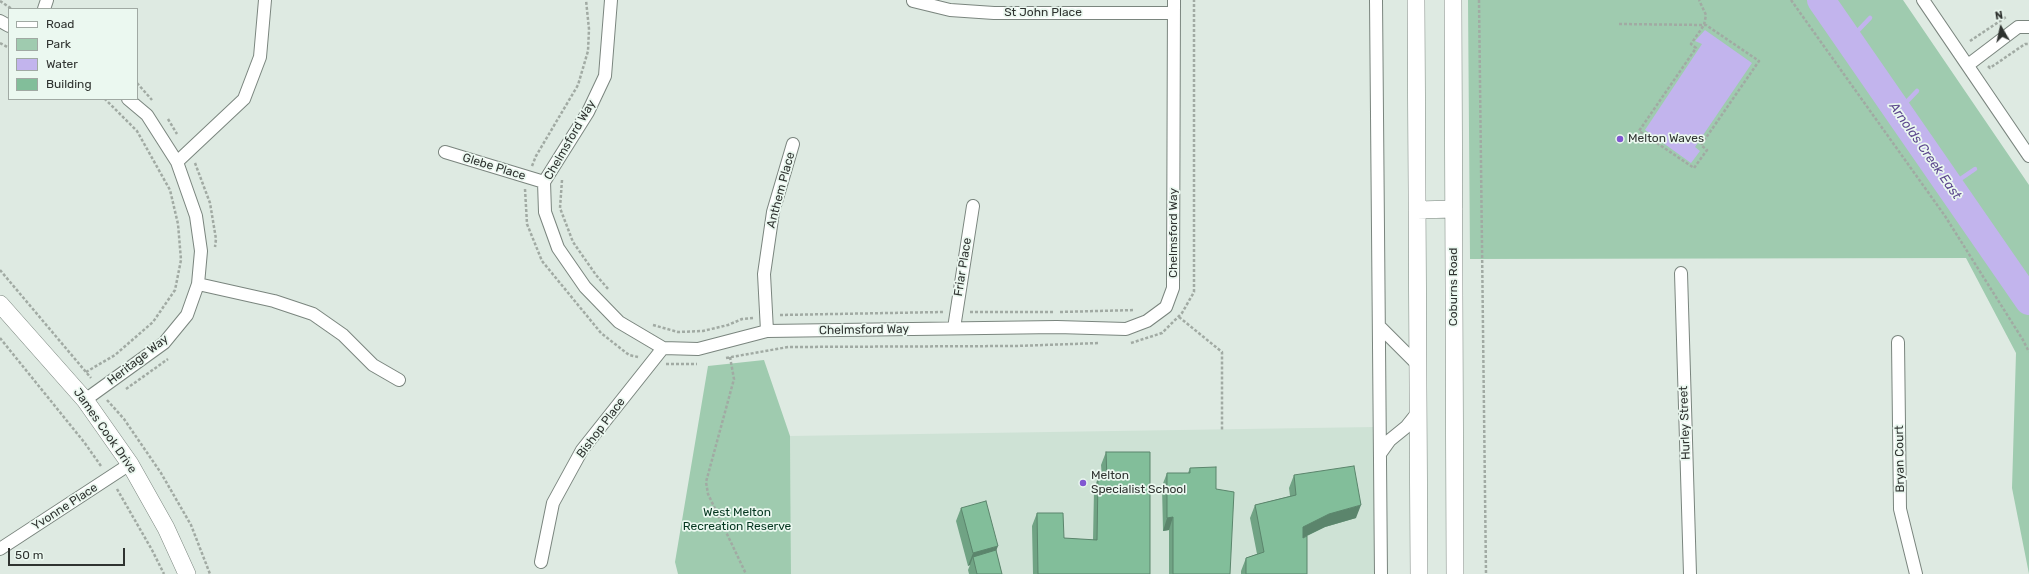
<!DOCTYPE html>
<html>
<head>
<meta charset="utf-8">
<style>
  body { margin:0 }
  #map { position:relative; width:2029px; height:574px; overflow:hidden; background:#deeae2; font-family:Rubik,sans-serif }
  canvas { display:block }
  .legend { position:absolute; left:8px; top:8px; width:130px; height:92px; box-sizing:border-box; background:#ebf8f0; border:1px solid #a0a9a3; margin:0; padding:5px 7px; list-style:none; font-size:12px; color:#2f3330 }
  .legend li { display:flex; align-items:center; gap:8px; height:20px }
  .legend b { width:20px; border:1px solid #a0a9a3 }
  .north { position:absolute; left:1981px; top:8px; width:40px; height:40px; -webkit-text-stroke:3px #ebf8f0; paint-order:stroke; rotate:351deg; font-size:11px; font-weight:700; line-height:16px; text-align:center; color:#2f3330 }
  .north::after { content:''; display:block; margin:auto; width:14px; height:18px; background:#2f3330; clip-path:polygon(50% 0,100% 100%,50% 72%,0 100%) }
  .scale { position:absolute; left:8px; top:548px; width:117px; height:18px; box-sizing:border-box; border:2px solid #2f3330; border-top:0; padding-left:5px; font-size:12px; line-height:14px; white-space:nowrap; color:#2f3330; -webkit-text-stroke:3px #ebf8f0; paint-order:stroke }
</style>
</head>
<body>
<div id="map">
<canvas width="2029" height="574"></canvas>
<ul class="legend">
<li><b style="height:5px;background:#fff"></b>Road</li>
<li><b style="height:11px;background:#9fcbaf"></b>Park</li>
<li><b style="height:11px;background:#c2b4ed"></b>Water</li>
<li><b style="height:11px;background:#82be9a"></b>Building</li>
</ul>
<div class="north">N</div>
<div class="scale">50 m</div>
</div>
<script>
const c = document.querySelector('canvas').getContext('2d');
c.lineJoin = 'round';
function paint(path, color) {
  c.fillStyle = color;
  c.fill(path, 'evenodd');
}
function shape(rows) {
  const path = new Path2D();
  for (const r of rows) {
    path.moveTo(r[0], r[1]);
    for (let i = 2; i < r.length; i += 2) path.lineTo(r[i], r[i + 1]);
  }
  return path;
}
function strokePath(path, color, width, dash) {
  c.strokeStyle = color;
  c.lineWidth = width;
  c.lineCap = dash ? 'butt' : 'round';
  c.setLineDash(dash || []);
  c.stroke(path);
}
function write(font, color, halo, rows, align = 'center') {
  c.font = font + ' Rubik,sans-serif';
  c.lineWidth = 3.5;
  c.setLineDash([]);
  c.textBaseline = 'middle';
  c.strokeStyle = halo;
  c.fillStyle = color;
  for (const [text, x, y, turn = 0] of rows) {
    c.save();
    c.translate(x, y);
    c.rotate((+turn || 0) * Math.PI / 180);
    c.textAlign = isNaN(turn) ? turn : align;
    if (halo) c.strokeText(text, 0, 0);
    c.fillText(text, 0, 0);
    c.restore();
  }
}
paint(shape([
  [1374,427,1376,574,791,574,790,436]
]), '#cee2d5');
paint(shape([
  [1468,0,1903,0,2029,185,2029,574,2012,488,2016,353,1966,258,1470,259],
  [764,360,790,436,791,574,678,574,675,562,708,366]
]), '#9fcbaf');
paint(shape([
  [1705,30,1752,63,1695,147,1700,151,1691,163,1645,130,1702,44,1695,41]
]), '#c2b4ed');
strokePath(shape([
  [1817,12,1835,20],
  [1849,40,1870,18],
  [1898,111,1917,91],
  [1950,186,1975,169]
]), '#c2b4ed', 4.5);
strokePath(shape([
  [1821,0,2029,301]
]), '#c2b4ed', 28);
const street = shape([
  [611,0,605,76,588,112,544,182,545,212,558,248,585,287,619,322,663,348,698,349,767,331,1057,327,1126,329,1147,321,1166,307,1173,288,1174,0],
  [1376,0,1381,574],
  [1923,0,2029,156],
  [913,1,950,10,994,13,1174,13],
  [44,9,47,0],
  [0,21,9,26],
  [1968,65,2018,27,2029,27],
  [445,152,544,182],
  [177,162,244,99,260,57,265,0],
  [1681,273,1690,574],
  [198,284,274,301,313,314,343,335,373,365,399,380],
  [1379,326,1417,364],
  [954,328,973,206],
  [767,331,764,274,773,212,793,144],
  [1898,342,1900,509,1916,574],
  [85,400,164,343,187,315,198,284,201,251,196,216,177,162,147,115,128,99],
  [1380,454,1390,440,1406,427,1418,412],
  [0,549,130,464],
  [541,562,553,503,582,450,663,348]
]);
const secondary = shape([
  [1416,0,1419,574],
  [1453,0,1455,574],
  [1417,210,1454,209],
  [0,304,85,400,130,464,166,528,187,574]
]);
strokePath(street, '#7a857e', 14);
strokePath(secondary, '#7a857e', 18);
strokePath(shape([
  [1479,0,1486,574],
  [1791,0,1945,216,2023,340,2029,352],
  [0,1,12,9],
  [1619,24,1704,25,1706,25,1759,61,1701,145,1707,150,1694,168,1639,131,1696,48,1691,44,1704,25,1706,15,1699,0],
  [1970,41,2006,17],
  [0,43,9,48],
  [1988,66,1990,68,2025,44,2029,44],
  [137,83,152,100],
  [168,119,177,134],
  [195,163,210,203,216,239,215,247],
  [532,166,536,156,578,85,588,51,589,29,586,0],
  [562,180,560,208,573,242,596,275,609,290],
  [525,189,527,224,542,261,601,333,629,355,638,357],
  [0,270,91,378],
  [970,312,1053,312],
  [1060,312,1135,310],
  [780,315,943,312],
  [1179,317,1222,352,1222,430],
  [653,325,678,332,703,331,728,325,742,319,753,318],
  [0,338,84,442,101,466],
  [1131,343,1162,333,1182,313,1194,292,1194,0],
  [730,357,734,379,706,482,708,494,746,574],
  [726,358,788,347,1016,346,1100,343],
  [666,364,697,364],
  [86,372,115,355,153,322,175,290,181,260,178,224,170,190,137,131,105,99],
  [126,389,168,359],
  [107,400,124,419,161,473,191,525,210,574],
  [117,489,152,550,164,574]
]), '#a1aaa3', 2.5, [3, 2]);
strokePath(street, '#fff', 12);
strokePath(secondary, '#fff', 17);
paint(shape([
  [1106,452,1150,574,1033,574,1032,526,1037,513,1064,538,1093,540,1094,490,1098,477,1102,478,1101,465],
  [1190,468,1216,489,1230,574,1169,574,1169,530,1163,531,1162,486,1167,473,1188,473],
  [1294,475,1356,518,1325,527,1303,538,1307,574,1241,574,1241,571,1246,558,1257,554,1250,518,1255,505,1290,496,1289,488],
  [961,508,996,551,1002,574,969,574,968,570,970,565,968,566,956,521]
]), '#70a384');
paint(shape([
  [1361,505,1356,518,1325,527,1298,540,1303,527,1329,514],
  [1173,517,1169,530,1163,531,1167,518],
  [998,546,993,559,973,557,970,565,968,566,973,553]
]), '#5b856c');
const building = shape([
  [1106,452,1150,452,1150,574,1038,574,1037,513,1063,513,1064,538,1097,540,1098,477,1107,479,1106,452],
  [1354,466,1361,505,1329,514,1303,527,1303,538,1307,536,1307,574,1246,574,1246,558,1264,552,1255,505,1296,495,1294,475,1354,466],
  [1216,467,1216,489,1234,492,1230,574,1173,574,1173,517,1167,518,1167,473,1190,473,1190,468,1216,467],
  [986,501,998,546,973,553,961,508,986,501],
  [996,550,1002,574,977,574,973,557,996,550]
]);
paint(building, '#82be9a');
strokePath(building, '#5b856c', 1);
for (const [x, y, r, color] of [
  [1620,139,4,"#8057d1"],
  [1083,483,4,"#8057d1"]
]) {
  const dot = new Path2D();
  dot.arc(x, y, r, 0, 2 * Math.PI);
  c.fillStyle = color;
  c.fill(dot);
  strokePath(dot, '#ebf8f0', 1.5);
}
write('12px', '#2f3330', '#ebf8f0', [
  ["St John Place",1043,13],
  ["Chelmsford Way",570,140,-60],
  ["Glebe Place",494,167,17],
  ["Anthem Place",781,190,-75],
  ["Chelmsford Way",1174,233,-90],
  ["Friar Place",963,267,-81],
  ["Coburns Road",1454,287,-90],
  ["Chelmsford Way",864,330,-1],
  ["Heritage Way",138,360,-38],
  ["Hurley Street",1685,423,-92],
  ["Bishop Place",601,428,-53],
  ["James Cook Drive",105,431,55],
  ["Bryan Court",1900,459,-91],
  ["Yvonne Place",65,507,-33]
]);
write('12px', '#2f3330', '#ebf8f0', [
  ["Melton Waves",1628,139],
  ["Melton",1091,476],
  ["Specialist School",1091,490]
], 'left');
write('12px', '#04361f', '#ebf8f0', [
  ["West Melton",737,513],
  ["Recreation Reserve",737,527]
]);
write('italic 13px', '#5d488e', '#ebf8f0', [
  ["Arnolds Creek East",1925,151,55]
]);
</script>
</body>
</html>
